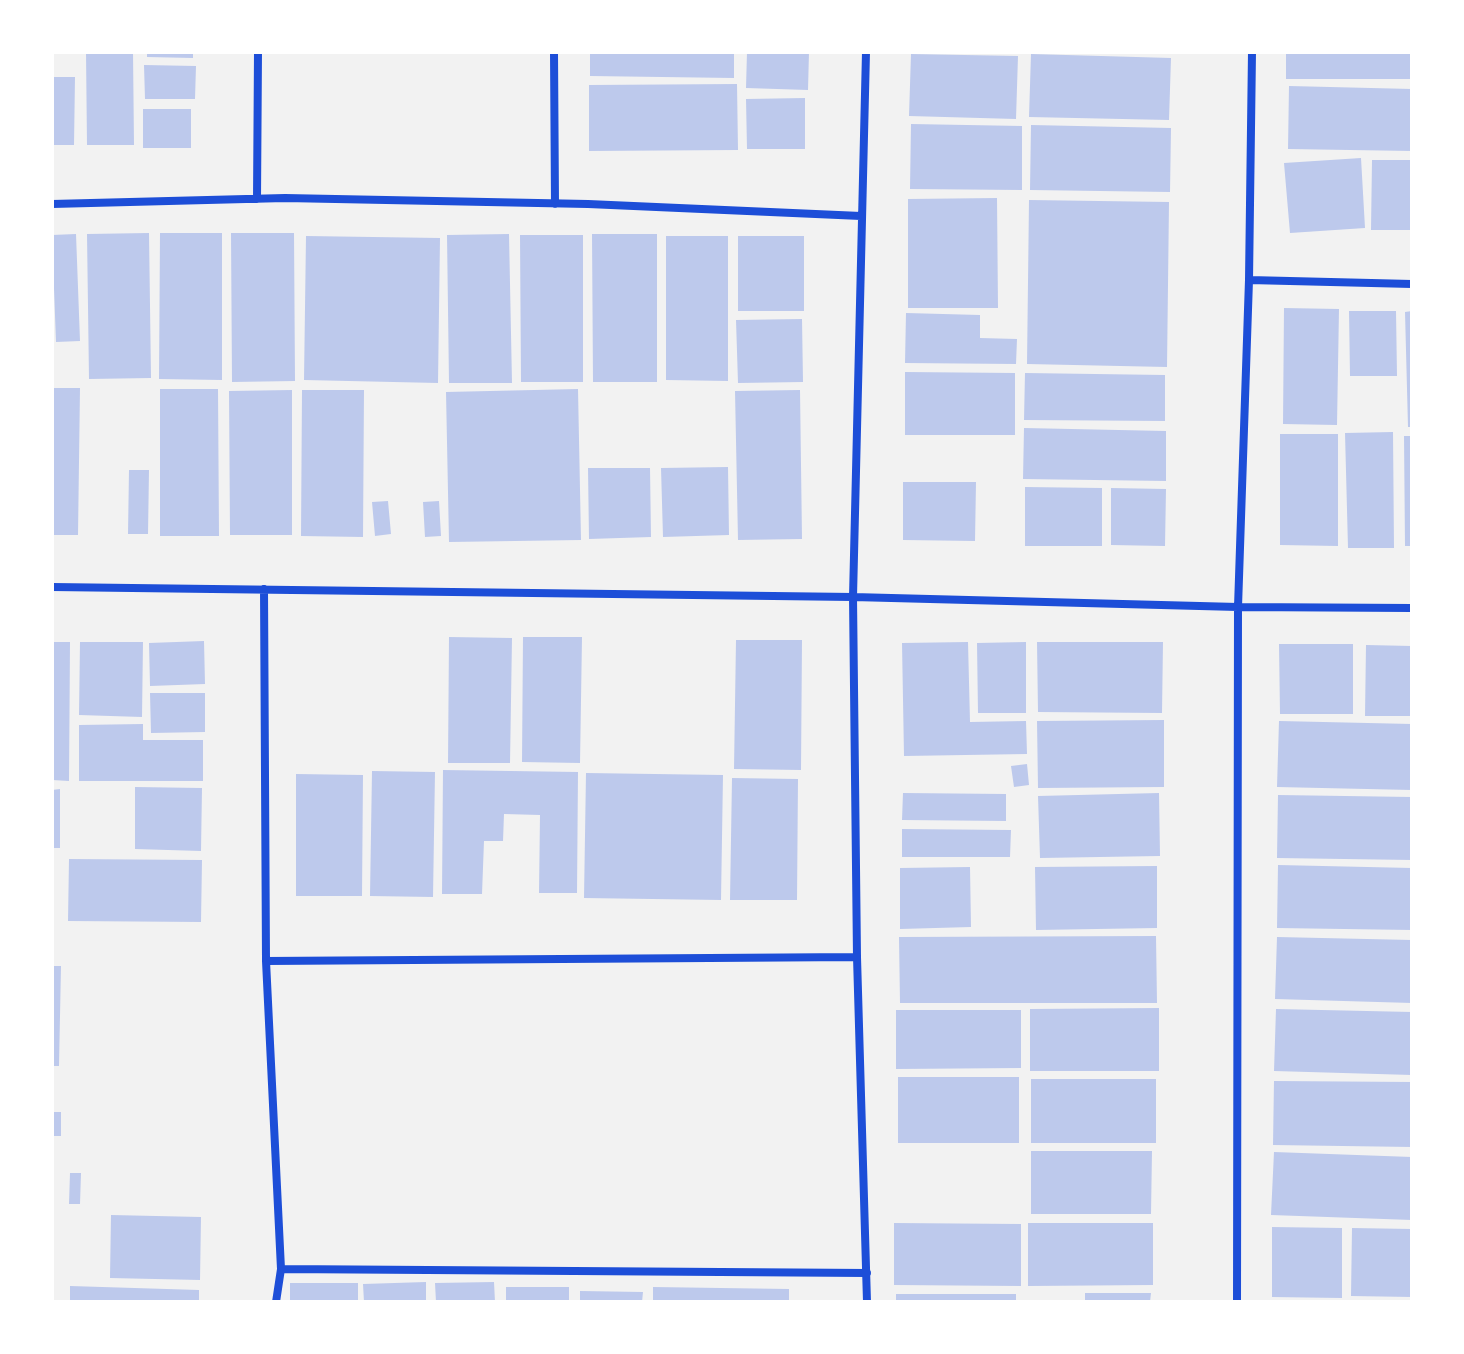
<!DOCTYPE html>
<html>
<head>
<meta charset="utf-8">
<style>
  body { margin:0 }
  #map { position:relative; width:1464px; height:1354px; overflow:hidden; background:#f2f2f2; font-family:Roboto,sans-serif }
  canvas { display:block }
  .frame { position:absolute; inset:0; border:54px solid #fff; pointer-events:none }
</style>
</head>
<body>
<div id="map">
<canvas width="1464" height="1354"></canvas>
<div class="frame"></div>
</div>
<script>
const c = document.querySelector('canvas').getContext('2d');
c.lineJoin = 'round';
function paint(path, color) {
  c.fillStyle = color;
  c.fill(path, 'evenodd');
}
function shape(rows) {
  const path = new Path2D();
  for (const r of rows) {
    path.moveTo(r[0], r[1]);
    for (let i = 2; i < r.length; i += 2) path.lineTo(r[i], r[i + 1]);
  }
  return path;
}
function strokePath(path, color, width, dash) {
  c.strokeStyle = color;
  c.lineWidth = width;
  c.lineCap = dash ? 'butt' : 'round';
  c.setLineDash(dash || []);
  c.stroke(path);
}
paint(shape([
  [86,52,133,52,134,145,87,145],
  [147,52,193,52,193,58,147,57],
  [590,52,734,52,734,78,590,76],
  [747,52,809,52,808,90,746,88],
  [1286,52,1412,52,1412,79,1286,79],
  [911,54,1018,56,1016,119,909,116],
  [1031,54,1171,58,1169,120,1029,117],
  [144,65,196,66,195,99,145,99],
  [52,77,75,77,74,145,52,145],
  [737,84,738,150,589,151,589,85],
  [1289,86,1412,89,1412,151,1288,149],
  [805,98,805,149,747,149,746,99],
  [143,109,191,109,191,148,143,148],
  [911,124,1022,126,1022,190,910,189],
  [1031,125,1171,128,1170,192,1030,190],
  [1361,158,1365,228,1290,233,1284,163],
  [1372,160,1412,160,1412,230,1371,230],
  [997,198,998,308,908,308,908,199],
  [1029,200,1169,202,1167,367,1027,364],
  [149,233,151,378,89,379,87,234],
  [160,233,222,233,222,380,159,379],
  [231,233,294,233,295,381,232,382],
  [76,234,80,341,56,342,52,235],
  [509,234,512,383,449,383,447,235],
  [592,234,657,234,657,382,593,382],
  [520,235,583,235,583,382,521,382],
  [306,236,440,238,438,383,304,380],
  [666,236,728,236,728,381,666,380],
  [738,236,804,236,804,311,738,311],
  [1284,308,1339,309,1337,425,1283,424],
  [1349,311,1396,311,1397,376,1350,376],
  [1412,311,1412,427,1408,427,1405,312],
  [906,313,980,315,980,338,1017,339,1016,364,905,363],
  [802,319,803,382,738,383,736,320],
  [905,372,1015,373,1015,435,905,435],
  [1025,373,1165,375,1165,421,1024,420],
  [52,388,80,388,78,535,52,535],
  [160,389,218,389,219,536,160,536],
  [578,389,581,540,449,542,446,392],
  [292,390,292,535,230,535,229,391],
  [302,390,364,390,363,537,301,536],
  [800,390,802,539,738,540,735,391],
  [1024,428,1166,431,1166,481,1023,479],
  [1393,432,1394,548,1348,548,1345,433],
  [1280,434,1338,434,1338,546,1280,545],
  [1404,436,1412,436,1412,546,1405,546],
  [728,467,729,535,663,537,661,468],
  [588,468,650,468,651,537,589,539],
  [129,470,149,470,148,534,128,534],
  [903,482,976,482,975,541,903,540],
  [1025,487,1102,488,1102,546,1025,546],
  [1111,488,1166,489,1165,546,1111,545],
  [388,501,391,534,375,536,372,502],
  [439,501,441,536,425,537,423,502],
  [449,637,512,638,510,763,448,763],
  [523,637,582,637,580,763,522,762],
  [736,640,802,640,801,770,734,769],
  [204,641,205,684,150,686,149,643],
  [52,642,70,642,69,781,52,780],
  [80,642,143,642,142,717,79,715],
  [968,642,970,722,1026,721,1027,754,904,756,902,643],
  [1026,642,1026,713,978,713,977,643],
  [1037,642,1163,642,1162,713,1038,712],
  [1279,644,1353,644,1353,714,1280,714],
  [1366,645,1412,646,1412,716,1365,716],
  [150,693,205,693,205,732,151,733],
  [1164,720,1164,787,1038,788,1037,721],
  [1279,721,1412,724,1412,790,1277,787],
  [143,724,143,740,203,740,203,781,79,781,79,725],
  [1027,764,1029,785,1014,787,1011,766],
  [443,770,578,772,577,893,539,893,540,815,504,814,503,841,484,841,482,894,442,894],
  [372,771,435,772,433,897,370,896],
  [586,773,723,775,721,900,584,898],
  [296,774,363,775,362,896,296,896],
  [732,778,798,779,797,900,730,900],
  [135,787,202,788,201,851,135,849],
  [60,789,60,848,52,848,52,790],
  [903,793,1006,794,1006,821,902,820],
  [1159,793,1160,856,1040,858,1038,796],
  [1278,795,1412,797,1412,860,1277,858],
  [902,829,1011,830,1010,857,902,857],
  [69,859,202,860,201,922,68,921],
  [1278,865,1412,868,1412,930,1277,928],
  [1157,866,1157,928,1036,930,1035,867],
  [970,867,971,927,900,929,900,868],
  [1156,936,1157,1003,900,1003,899,937],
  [1277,937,1412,940,1412,1003,1275,999],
  [52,966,61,966,59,1066,52,1066],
  [1159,1008,1159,1071,1030,1071,1030,1009],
  [1276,1009,1412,1012,1412,1075,1274,1071],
  [896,1010,1021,1010,1021,1068,896,1069],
  [898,1077,1019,1077,1019,1143,898,1143],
  [1031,1079,1156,1079,1156,1143,1031,1143],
  [1274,1081,1412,1082,1412,1147,1273,1145],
  [52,1112,61,1112,61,1136,52,1136],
  [1031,1151,1152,1151,1151,1214,1031,1214],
  [1274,1152,1412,1157,1412,1220,1271,1215],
  [70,1173,81,1173,80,1204,69,1204],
  [111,1215,201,1217,200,1280,110,1278],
  [894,1223,1021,1224,1021,1286,894,1285],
  [1028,1223,1153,1223,1153,1285,1028,1286],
  [1272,1227,1342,1228,1342,1298,1272,1297],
  [1352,1228,1412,1229,1412,1297,1351,1296],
  [426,1282,426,1302,364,1302,363,1284],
  [494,1282,495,1302,436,1302,435,1283],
  [290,1283,358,1283,358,1302,290,1302],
  [70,1286,199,1290,199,1302,70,1302],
  [506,1287,569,1287,569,1302,506,1302],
  [653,1287,789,1289,789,1302,653,1302],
  [580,1291,643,1292,642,1302,580,1302],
  [1085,1293,1151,1293,1150,1302,1085,1302],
  [896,1294,1016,1294,1016,1302,896,1302]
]), '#bdc9ec');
strokePath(shape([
  [554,52,555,204],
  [866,52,853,597,857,957,867,1302],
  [257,199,258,52],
  [52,204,285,198,588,204,861,216],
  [1249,280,1412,284],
  [52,587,853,597,1238,607,1412,608],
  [264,589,266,961,281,1269,276,1302],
  [266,961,857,957],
  [281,1269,867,1273],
  [1237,1302,1238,607,1249,280,1252,52]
]), '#1d4ed8', 8);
</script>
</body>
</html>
